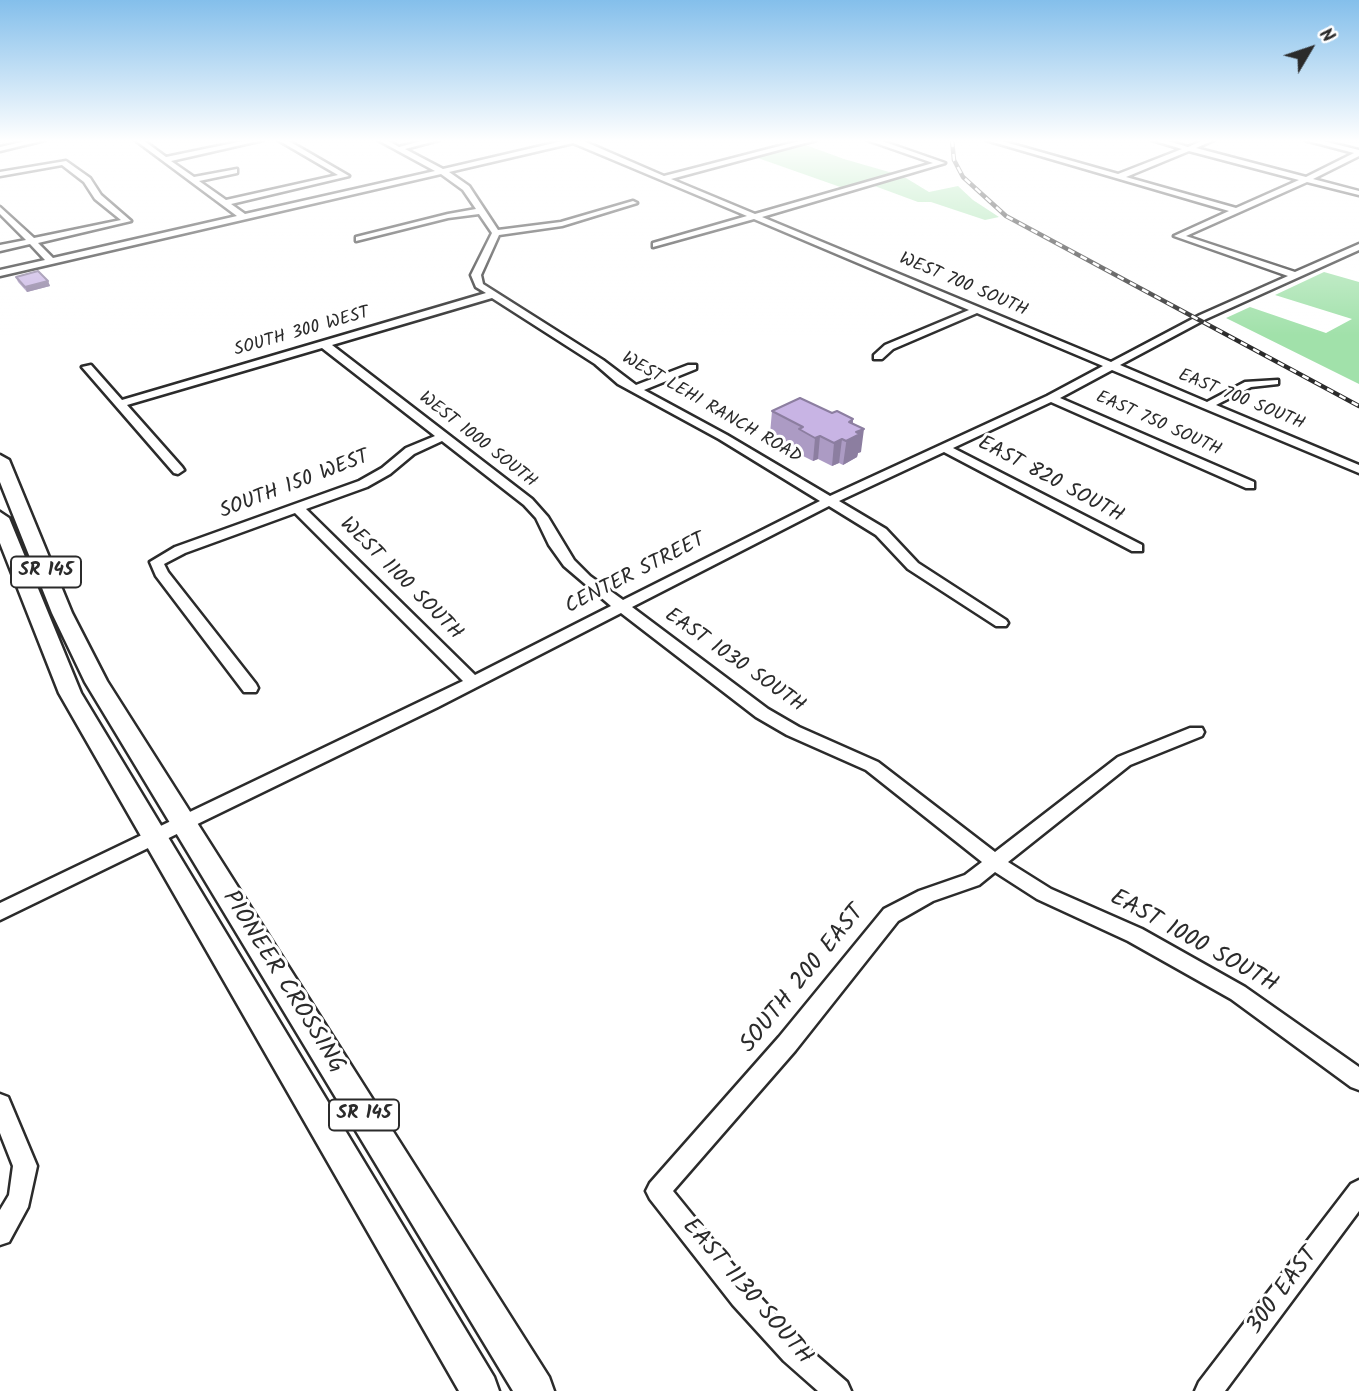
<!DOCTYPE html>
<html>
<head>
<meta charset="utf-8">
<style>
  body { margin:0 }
  #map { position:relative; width:1359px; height:1391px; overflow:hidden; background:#fff; font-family:Kalam,sans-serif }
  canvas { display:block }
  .north { position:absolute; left:1275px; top:14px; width:70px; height:70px; -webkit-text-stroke:5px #fff; paint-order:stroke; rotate:51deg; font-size:19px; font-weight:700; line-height:28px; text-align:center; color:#2b2b2b }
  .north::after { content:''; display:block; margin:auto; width:24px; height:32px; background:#2b2b2b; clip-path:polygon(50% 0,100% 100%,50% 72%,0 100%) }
</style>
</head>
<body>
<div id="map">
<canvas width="1359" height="1391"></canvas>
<div class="north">N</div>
</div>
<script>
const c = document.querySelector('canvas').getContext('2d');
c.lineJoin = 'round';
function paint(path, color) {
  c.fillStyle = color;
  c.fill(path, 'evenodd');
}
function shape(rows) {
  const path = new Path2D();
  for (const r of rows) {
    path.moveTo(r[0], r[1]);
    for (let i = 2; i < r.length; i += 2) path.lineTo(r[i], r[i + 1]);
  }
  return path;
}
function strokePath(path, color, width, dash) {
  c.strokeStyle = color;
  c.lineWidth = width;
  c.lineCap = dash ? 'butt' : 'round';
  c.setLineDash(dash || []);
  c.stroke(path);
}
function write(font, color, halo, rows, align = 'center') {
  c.font = font + ' Kalam,sans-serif';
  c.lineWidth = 6;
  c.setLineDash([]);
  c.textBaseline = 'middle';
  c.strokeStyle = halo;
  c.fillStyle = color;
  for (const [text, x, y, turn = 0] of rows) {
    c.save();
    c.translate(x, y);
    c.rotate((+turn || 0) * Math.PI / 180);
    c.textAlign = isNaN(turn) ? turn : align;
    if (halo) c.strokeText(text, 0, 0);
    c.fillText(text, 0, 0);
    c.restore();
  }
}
paint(shape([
  [803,144,844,159,896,174,846,189,755,157],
  [897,178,906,178,929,192,958,186,973,200,999,217,985,220,931,202,918,202,872,185],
  [1324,272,1359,282,1359,384,1226,318,1250,307,1326,333,1352,319,1275,295]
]), '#a1e1aa');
const minor = shape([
  [30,140,45,140,0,151,0,147,30,140],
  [135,140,143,140,166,157,248,140,263,140,171,161,194,177,237,169,237,173,199,181,226,200,338,175,278,140,287,140,349,176,231,204,245,214,435,171,378,140,387,140,399,147,425,140,439,140,405,149,443,169,567,140,581,140,664,176,803,140,816,140,671,179,755,214,933,163,867,140,879,140,945,163,762,217,1111,362,1200,315,1288,276,1174,236,1229,211,986,140,998,140,1118,174,1182,149,1152,140,1165,140,1188,147,1204,140,1214,140,1196,148,1306,177,1354,153,1305,140,1319,140,1359,150,1359,156,1313,179,1359,191,1359,195,1307,182,1186,236,1295,272,1359,244,1359,250,1206,319,1120,365,1207,402,1245,382,1278,380,1278,384,1251,387,1216,405,1359,465,1359,473,1112,370,1060,398,1254,482,1254,488,1246,488,1051,402,953,448,1142,545,1142,551,1132,551,944,452,839,501,886,529,918,563,1006,620,1008,623,1006,626,996,626,908,569,876,535,829,506,632,607,768,709,799,727,878,762,995,852,1118,757,1190,728,1202,728,1204,732,1202,736,1130,765,1008,862,1051,889,1142,929,1245,987,1359,1067,1359,1090,1351,1087,1231,999,1128,941,1037,899,995,872,979,885,933,901,898,921,795,1051,673,1191,751,1287,802,1343,847,1382,851,1391,818,1391,784,1361,733,1305,650,1199,646,1191,650,1183,779,1037,884,909,919,891,965,875,982,862,866,770,787,735,756,717,621,613,438,707,0,920,0,903,463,681,295,513,185,553,164,564,168,572,256,684,258,688,256,692,244,692,156,576,150,562,175,547,359,481,382,468,406,448,435,436,322,348,127,405,182,467,184,470,178,474,174,473,82,367,91,365,122,400,486,293,476,287,471,275,492,233,479,214,448,218,356,241,356,237,448,214,476,209,463,190,441,174,0,276,0,270,45,260,30,244,0,251,0,245,26,240,0,214,0,207,34,238,121,220,95,199,84,182,62,165,0,176,0,172,66,161,90,178,101,195,131,221,38,243,53,258,237,216,135,140],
  [573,143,747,216,653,243,653,247,754,219,969,310,885,345,874,355,874,359,882,359,893,349,977,313,1103,366,1047,396,830,496,727,435,644,390,696,369,696,365,688,365,636,385,603,360,483,284,481,275,499,235,562,226,637,203,633,201,561,222,498,230,469,186,449,172,573,143],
  [1189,151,1299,180,1236,208,1126,177,1189,151],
  [492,298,595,364,618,384,719,439,820,501,623,600,590,576,574,560,548,517,532,499,332,345,492,298],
  [442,441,524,505,536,518,549,545,564,566,611,606,475,675,306,509,367,487,390,474,414,454,442,441],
  [0,1094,8,1097,37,1166,28,1207,9,1242,0,1245,0,1210,9,1195,13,1166,0,1133,0,1094],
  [1359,1180,1359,1211,1225,1391,1195,1391,1199,1382,1351,1184,1359,1180]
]);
const highway = shape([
  [0,455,9,460,72,613,107,681,549,1377,554,1391,513,1391,85,682,52,613,0,482,0,455],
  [0,512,9,518,81,693,494,1377,499,1391,459,1391,59,693,0,543,0,512]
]);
strokePath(minor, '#2b2b2b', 5);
strokePath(highway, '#2b2b2b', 5);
paint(minor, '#fff');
paint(highway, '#fff');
const rail = shape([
  [952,140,954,160,963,177,1006,216,1359,406]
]);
strokePath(rail, '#2b2b2b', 4.5);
strokePath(rail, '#fff', 2.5, [7]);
paint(shape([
  [16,277,48,281,50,286,27,292,18,282],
  [772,411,832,413,853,419,853,424,861,452,858,453,857,457,843,465,839,463,832,466,818,459,813,461,797,453,797,448,770,434]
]), '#ac9bc4');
paint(shape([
  [48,281,50,286,27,292,25,287],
  [853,419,851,439,856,432,864,429,861,452,858,453,857,457,843,465,849,422],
  [820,436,818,459,813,461,815,438],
  [842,439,839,463,832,466,834,443]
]), '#8c7ea0');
const building = shape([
  [38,271,48,281,25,287,16,277,38,271],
  [800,398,832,413,837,411,853,419,849,422,864,429,856,432,860,434,846,441,842,439,834,443,820,436,815,438,799,429,803,427,772,411,800,398]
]);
paint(building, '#c8b4e4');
strokePath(building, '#8c7ea0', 2);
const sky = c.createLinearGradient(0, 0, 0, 335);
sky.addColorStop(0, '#84bfeb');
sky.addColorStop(0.42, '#fff');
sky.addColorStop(1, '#ffffff00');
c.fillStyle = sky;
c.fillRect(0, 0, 1359, 335);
write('18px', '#2b2b2b', '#fff', [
  ["WEST 700 SOUTH",963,286,23],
  ["SOUTH 300 WEST",302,333,-16],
  ["EAST 700 SOUTH",1241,401,22],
  ["WEST LEHI RANCH ROAD",711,409,30],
  ["EAST 750 SOUTH",1158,425,24],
  ["WEST 1000 SOUTH",477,441,38]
]);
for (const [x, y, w] of [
  [46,572,70],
  [364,1115,70]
]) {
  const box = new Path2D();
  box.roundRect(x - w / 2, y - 15.5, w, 31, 5);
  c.fillStyle = '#fff';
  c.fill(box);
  strokePath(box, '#2b2b2b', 2);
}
write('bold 19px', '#2b2b2b', null, [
  ["SR 145",46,572],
  ["SR 145",364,1115]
]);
write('21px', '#2b2b2b', '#fff', [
  ["EAST 820 SOUTH",1050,481,28],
  ["SOUTH 150 WEST",295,486,-21],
  ["CENTER STREET",636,575,-27],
  ["WEST 1100 SOUTH",400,580,45],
  ["EAST 1030 SOUTH",734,662,35]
]);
write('24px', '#2b2b2b', '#fff', [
  ["EAST 1000 SOUTH",1193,943,29],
  ["SOUTH 200 EAST",804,980,-51],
  ["PIONEER CROSSING",282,983,58],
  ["300 EAST",1284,1292,-53],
  ["EAST 1130 SOUTH",746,1293,49]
]);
</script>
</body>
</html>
